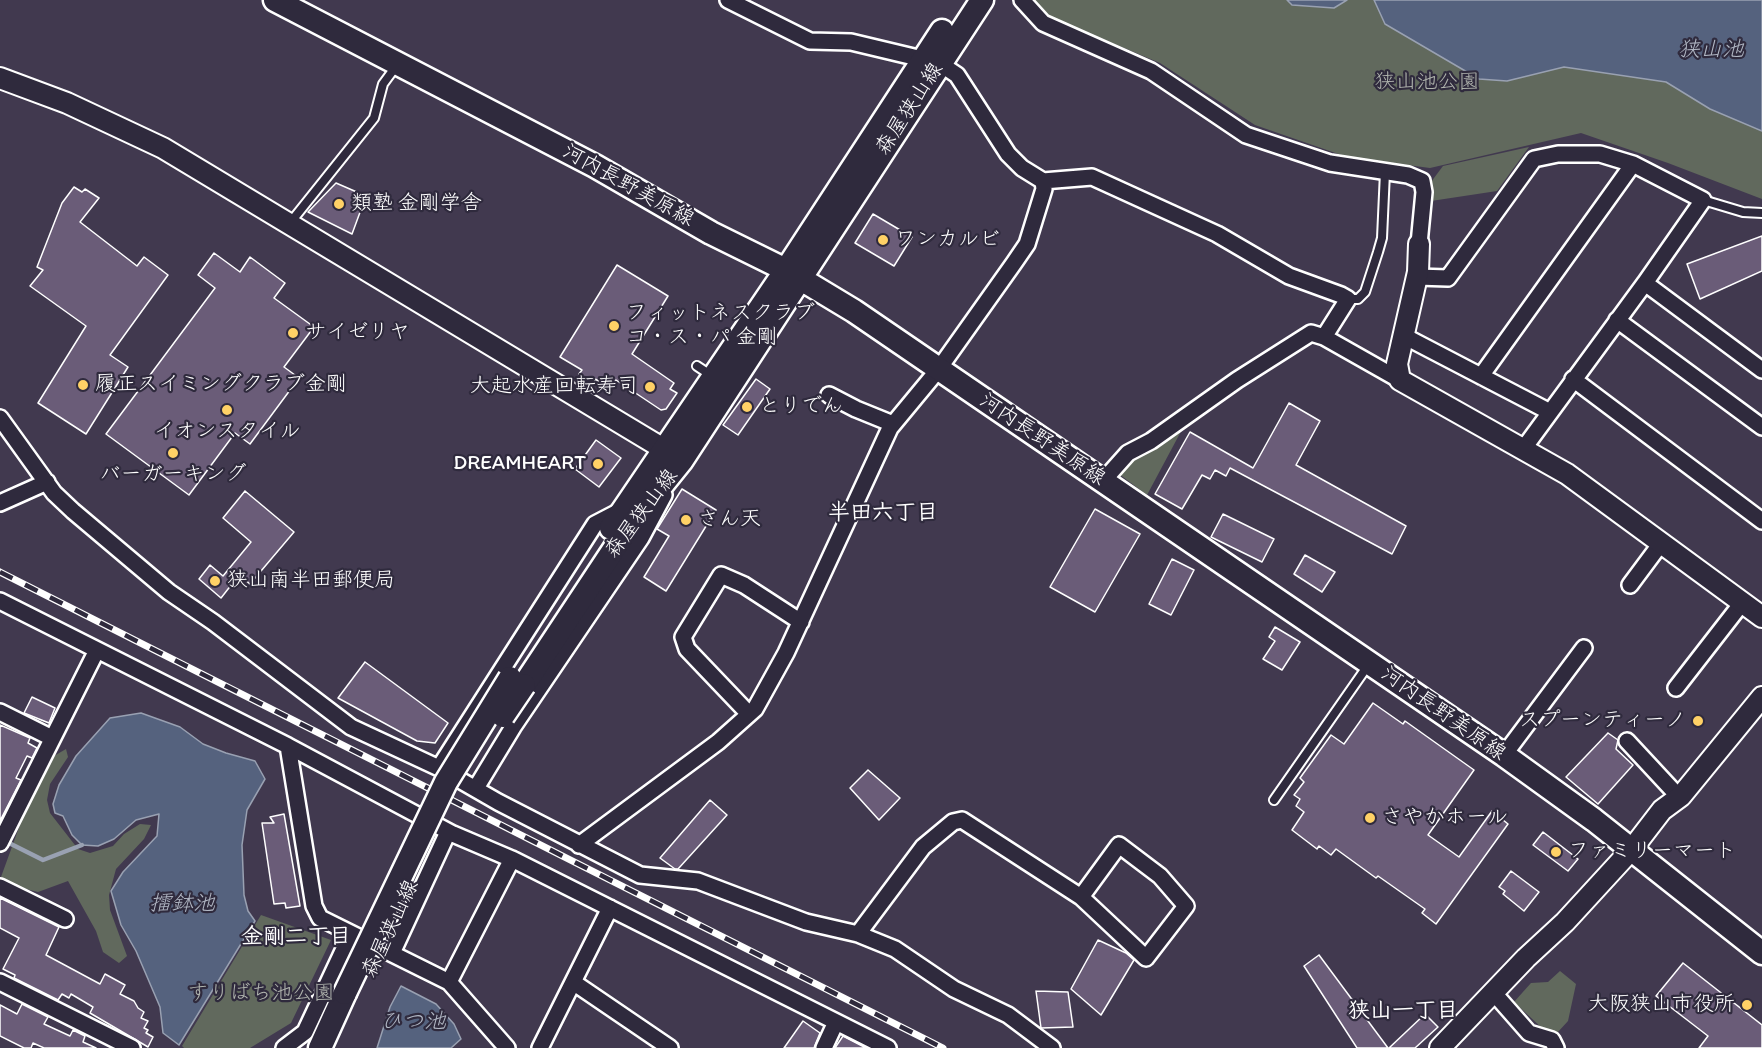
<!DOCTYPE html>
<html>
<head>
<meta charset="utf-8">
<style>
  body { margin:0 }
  canvas { display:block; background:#41394f }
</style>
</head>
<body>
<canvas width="1762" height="1048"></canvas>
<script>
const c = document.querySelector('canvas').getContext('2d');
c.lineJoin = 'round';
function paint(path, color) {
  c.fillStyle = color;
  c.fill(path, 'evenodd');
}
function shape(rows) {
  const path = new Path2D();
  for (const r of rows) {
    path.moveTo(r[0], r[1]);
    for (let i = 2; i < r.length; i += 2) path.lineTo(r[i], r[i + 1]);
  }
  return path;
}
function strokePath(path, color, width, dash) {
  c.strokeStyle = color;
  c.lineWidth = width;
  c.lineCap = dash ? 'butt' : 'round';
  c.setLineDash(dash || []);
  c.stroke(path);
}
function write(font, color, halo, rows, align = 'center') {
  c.font = font + ' Itim,"Klee One",sans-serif';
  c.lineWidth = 4.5;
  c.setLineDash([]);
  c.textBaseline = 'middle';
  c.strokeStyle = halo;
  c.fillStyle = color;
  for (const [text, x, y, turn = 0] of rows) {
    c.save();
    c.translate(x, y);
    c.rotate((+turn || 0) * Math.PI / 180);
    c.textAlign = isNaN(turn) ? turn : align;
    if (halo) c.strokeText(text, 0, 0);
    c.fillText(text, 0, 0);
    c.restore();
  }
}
paint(shape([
  [1034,0,1762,0,1762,199,1668,163,1581,133,1430,168,1347,157,1255,125,1160,63,1050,17],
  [1529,147,1497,191,1431,201,1431,182,1443,166],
  [1186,422,1147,495,1115,471,1128,459],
  [66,749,68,757,50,784,47,800,50,813,78,849,90,853,113,846,124,834,140,824,151,825,144,839,116,869,109,895,110,910,127,956,119,963,103,952,96,931,68,881,38,892,9,885,1,877,21,822,54,756],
  [261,915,331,940,291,1023,250,1048,184,1048,182,1046],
  [1560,971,1576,984,1568,1021,1557,1033,1543,1029,1514,1002,1531,983,1548,982]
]), '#61695d');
const water = shape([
  [1287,0,1347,0,1334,8,1292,5,1287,0],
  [1374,0,1762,0,1762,131,1710,109,1666,82,1564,67,1507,81,1479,79,1385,24,1374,0],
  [141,713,180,727,203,744,226,753,255,761,265,779,247,810,242,845,244,895,248,911,255,921,179,1045,163,1033,160,1007,136,951,121,925,111,891,123,872,157,836,159,814,136,820,114,839,98,846,82,845,72,835,63,816,55,813,53,804,59,785,76,756,110,718,141,713],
  [401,986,436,1004,454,1024,461,1039,451,1048,377,1048,390,1007,401,986]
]);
paint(water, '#55627e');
strokePath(water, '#99a1b2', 1.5);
strokePath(shape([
  [5,841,43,860,82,845]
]), '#99a1b2', 4.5);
const building = shape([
  [336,183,366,196,352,234,308,212,336,183],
  [74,187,82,192,85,189,99,198,80,222,137,266,144,257,168,275,110,355,128,367,86,434,38,403,86,326,30,286,43,270,37,267,62,203,74,187],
  [873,214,912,237,894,266,855,243,873,214],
  [1762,236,1762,271,1700,299,1687,264,1762,236],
  [214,253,240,272,250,257,285,283,274,298,314,327,284,367,299,378,250,444,235,433,189,495,106,434,215,288,198,275,214,253],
  [617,265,668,296,632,354,674,383,670,389,677,393,666,409,661,410,616,380,611,388,595,379,593,382,579,374,582,370,560,357,617,265],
  [756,379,770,389,738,435,723,425,756,379],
  [1289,403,1320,421,1296,465,1406,526,1392,554,1230,468,1226,476,1215,470,1210,479,1202,475,1182,509,1155,494,1190,432,1253,468,1289,403],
  [596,440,621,458,599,487,575,469,596,440],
  [682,489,716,510,666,591,644,577,669,536,657,529,682,489],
  [245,491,294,532,250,584,239,575,221,598,199,579,210,565,223,576,251,542,223,518,245,491],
  [1095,509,1140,534,1095,612,1050,587,1095,509],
  [1223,514,1274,539,1262,562,1211,537,1223,514],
  [1305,555,1335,572,1322,592,1294,574,1305,555],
  [1172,559,1194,570,1171,615,1149,604,1172,559],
  [1275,627,1300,642,1282,670,1263,659,1275,641,1269,637,1275,627],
  [365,662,448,723,435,743,417,741,338,698,365,662],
  [32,697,55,708,49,723,24,713,32,697],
  [1373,703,1403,724,1405,721,1474,770,1428,835,1459,857,1492,811,1508,824,1436,924,1422,913,1425,909,1378,876,1376,878,1336,849,1331,855,1319,846,1317,849,1292,830,1304,812,1296,806,1300,799,1294,795,1304,782,1300,778,1331,735,1344,744,1373,703],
  [0,725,30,738,28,743,37,748,32,758,27,756,16,778,21,780,0,821,0,725],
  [1608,733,1618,740,1616,749,1633,765,1598,804,1566,777,1608,733],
  [868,770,900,798,879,820,850,788,868,770],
  [710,800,727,815,678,869,675,869,660,858,710,800],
  [284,814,300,906,286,908,285,903,274,904,262,823,274,823,270,817,284,814],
  [1543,832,1578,859,1568,871,1533,845,1543,832],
  [1511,871,1539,892,1524,911,1503,894,1505,891,1499,887,1511,871],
  [0,898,59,927,46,955,100,984,105,974,125,985,120,994,134,1001,138,1008,144,1012,141,1018,148,1021,144,1028,148,1030,146,1033,153,1037,148,1047,90,1013,93,1007,71,994,69,998,62,994,58,1000,14,978,15,975,3,969,19,938,0,928,0,898],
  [1098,940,1126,953,1134,960,1101,1015,1071,989,1098,940],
  [1319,955,1388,1048,1357,1048,1304,966,1319,955],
  [1683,963,1762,1025,1762,1048,1699,1048,1708,1036,1656,996,1683,963],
  [1036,991,1068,992,1073,1027,1041,1028,1036,991],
  [22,1004,48,1017,44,1024,70,1036,73,1030,85,1036,83,1042,96,1048,44,1048,33,1043,31,1048,24,1048,0,1036,0,1005,17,1014,22,1004],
  [1425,1014,1438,1027,1415,1048,1389,1048,1425,1014],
  [803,1021,820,1033,814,1048,784,1048,803,1021],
  [843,1036,866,1048,835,1048,843,1036]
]);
paint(building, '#6a5c78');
strokePath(building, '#fff', 1.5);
const service = shape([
  [1703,200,1743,212,1762,213],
  [290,223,374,118,383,84,397,65],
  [1348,299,1358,299,1365,292,1378,252,1382,238,1385,172],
  [697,366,712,376],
  [1274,800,1369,664]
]);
const minor = shape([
  [1022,0,1043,23,1151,71,1246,135,1330,163,1408,175,1422,181,1424,192,1419,244],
  [1043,181,1092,177,1217,234,1289,276,1341,295,1348,299,1324,337,1400,380],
  [1417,277,1448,278,1534,159,1558,154,1600,154,1633,164,1703,200,1645,283,1524,448],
  [1645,283,1762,370],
  [1617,320,1762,427],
  [1404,336,1550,412],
  [1481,376,1633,164],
  [1573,379,1762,521],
  [829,395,856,409,893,424],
  [0,418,54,493,73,511,169,592,213,622,351,727,439,768,498,802,640,875,698,881,806,922,858,934,895,949,954,989,1008,1015,1052,1048],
  [1103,481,1128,453,1151,441,1237,380,1311,333,1324,337],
  [0,503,47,482],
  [1630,585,1662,542],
  [0,601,288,746,453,834,514,860,888,1048],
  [1676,688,1742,603],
  [0,712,52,738],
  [749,714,687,649,683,637,721,575,744,585,801,622],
  [1627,741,1679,797],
  [288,746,314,906,320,918,449,982,507,1048],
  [1504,755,1584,648],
  [439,768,595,524,620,511],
  [476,788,513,727,641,538,664,495],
  [0,843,97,650],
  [579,845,718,742,755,709,786,653,890,428,938,370,1014,263,1027,244,1044,189,1043,181,1022,168,1008,154,957,75,939,63,851,42,810,41,728,0],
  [0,887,65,919],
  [858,934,923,847,953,822,962,820,1081,897,1146,958,1186,906,1160,876,1119,845,1081,897],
  [392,953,448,832],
  [0,982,132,1048],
  [449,982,512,859],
  [573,982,670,1048],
  [1493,992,1529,1033,1552,1040,1556,1048],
  [284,1048,305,1032,351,934],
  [540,1048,610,908],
  [824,1048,836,1022]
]);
const tertiary = shape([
  [0,78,67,103,163,148,677,457],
  [1419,244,1418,272,1397,364,1400,380,1567,474,1762,617],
  [1440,1048,1526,958,1565,922,1632,849,1662,810,1681,796,1762,697]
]);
const secondary = shape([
  [275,0,595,166,711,233,786,270,854,311,1504,755,1594,820,1762,953],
  [611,528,786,270,942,31],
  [524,685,632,522,682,460,982,0],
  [320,1048,345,993]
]);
strokePath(service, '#fff', 12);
strokePath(minor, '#fff', 20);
strokePath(tertiary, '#fff', 24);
strokePath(secondary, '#fff', 27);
strokePath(service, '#2f2a3d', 8);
strokePath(minor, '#2f2a3d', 15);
strokePath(tertiary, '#2f2a3d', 20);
strokePath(secondary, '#2f2a3d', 22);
const rail = shape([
  [0,572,943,1048]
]);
strokePath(rail, '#fff', 7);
strokePath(rail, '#2f2a3d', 4.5, [14]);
const secondaryBridge = shape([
  [503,716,524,685],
  [345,993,446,782,510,678]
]);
strokePath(secondaryBridge, '#fff', 27, []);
strokePath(secondaryBridge, '#2f2a3d', 22);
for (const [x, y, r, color] of [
  [339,204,6,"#ffd166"],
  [883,240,6,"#ffd166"],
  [614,326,6,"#ffd166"],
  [293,333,6,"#ffd166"],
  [83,385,6,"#ffd166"],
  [650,387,6,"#ffd166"],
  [747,407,6,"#ffd166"],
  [227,410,6,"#ffd166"],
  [173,453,6,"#ffd166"],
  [598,464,6,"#ffd166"],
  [686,520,6,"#ffd166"],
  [215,581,6,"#ffd166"],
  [1698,721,6,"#ffd166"],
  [1370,818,6,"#ffd166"],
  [1556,852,6,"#ffd166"],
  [1747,1005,6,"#ffd166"]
]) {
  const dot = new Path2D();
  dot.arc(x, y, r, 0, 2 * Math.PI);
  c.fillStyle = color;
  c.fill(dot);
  strokePath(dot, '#2f2a3d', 2);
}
write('21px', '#b0b4ae', '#2f2a3d', [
  ["狭山池公園",1427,83],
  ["すりばち池公園",261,994]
]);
write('21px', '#fff', '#2f2a3d', [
  ["森屋狭山線",910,109,-57],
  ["河内長野美原線",628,186,29],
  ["河内長野美原線",1042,440,34],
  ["森屋狭山線",642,514,-53],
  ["河内長野美原線",1443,714,35],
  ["森屋狭山線",391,929,-65]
]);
write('21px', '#fff', '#2f2a3d', [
  ["類塾 金剛学舎",351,204],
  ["ワンカルビ",895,240],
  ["フィットネスクラブ",626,314],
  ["コ・ス・パ 金剛",626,338],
  ["サイゼリヤ",305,333],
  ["履正スイミングクラブ金剛",95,385],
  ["大起水産回転寿司",638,387,"right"],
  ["とりでん",759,407],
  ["イオンスタイル",227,432,"center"],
  ["DREAMHEART",586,464,"right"],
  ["バーガーキング",173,475,"center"],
  ["さん天",698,520],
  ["狭山南半田郵便局",227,581],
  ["スプーンティーノ",1686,721,"right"],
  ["さやかホール",1382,818],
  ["ファミリーマート",1568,852],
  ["大阪狭山市役所",1735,1005,"right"]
], 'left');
write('italic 22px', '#b2b8c5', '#2f2a3d', [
  ["狭山池",1711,50],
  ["擂鉢池",182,904],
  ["ひつ池",413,1022]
]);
write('bold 22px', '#fff', '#2f2a3d', [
  ["半田六丁目",883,513],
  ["金剛二丁目",296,937],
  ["狭山一丁目",1403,1011]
]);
</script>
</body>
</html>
